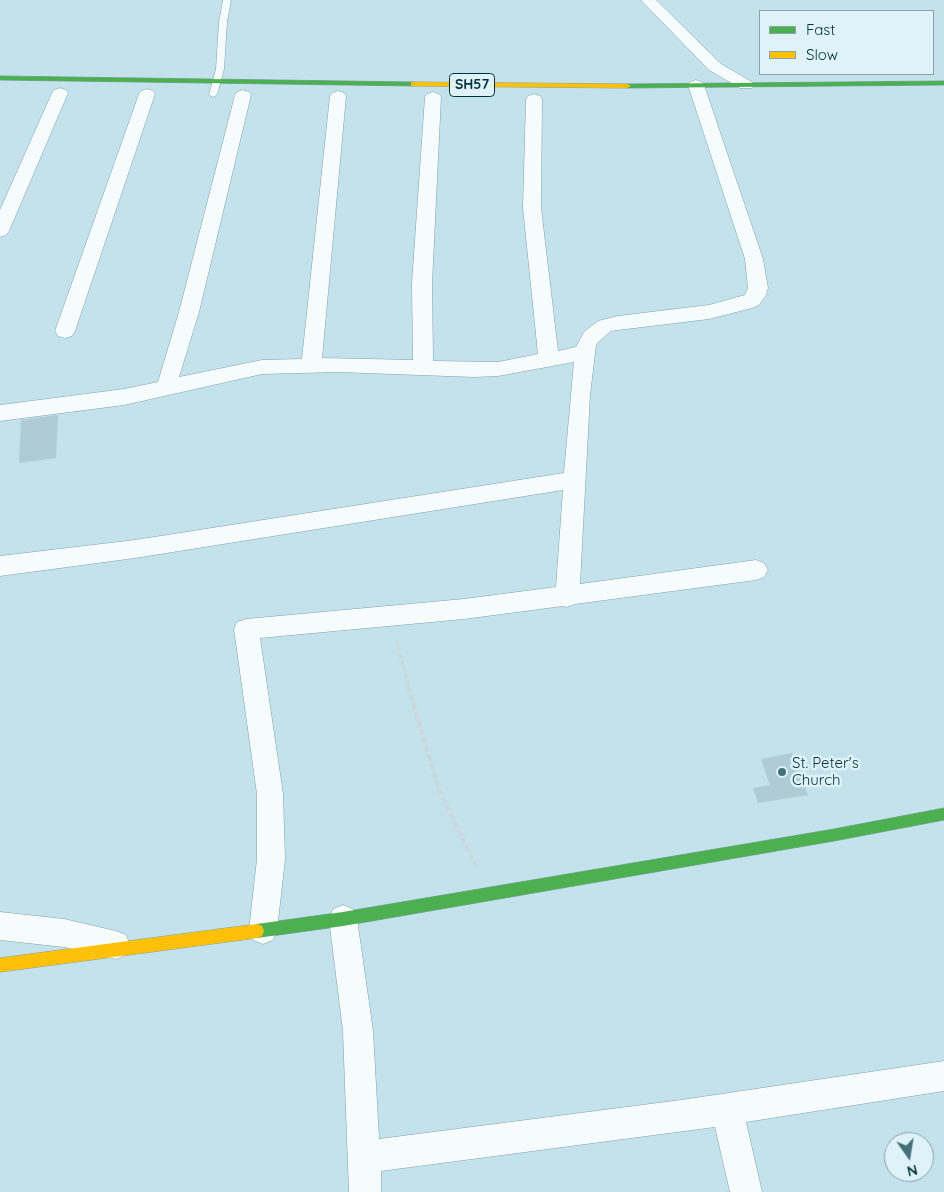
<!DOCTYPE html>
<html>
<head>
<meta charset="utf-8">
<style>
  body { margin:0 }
  #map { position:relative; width:944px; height:1192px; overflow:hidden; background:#c3e2eb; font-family:Quicksand,sans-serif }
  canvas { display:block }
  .legend { position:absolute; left:759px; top:10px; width:175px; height:65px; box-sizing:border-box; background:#dff2f7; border:1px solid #86a5ac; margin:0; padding:6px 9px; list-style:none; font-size:15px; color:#00323c }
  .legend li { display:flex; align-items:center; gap:10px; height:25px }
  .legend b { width:25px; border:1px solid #86a5ac }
  .north { position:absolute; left:884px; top:1132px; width:50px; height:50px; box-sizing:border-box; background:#dff2f7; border:1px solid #86a5ac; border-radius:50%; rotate:167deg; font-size:14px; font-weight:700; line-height:20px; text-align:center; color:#00323c }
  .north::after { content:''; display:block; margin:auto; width:18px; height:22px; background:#447079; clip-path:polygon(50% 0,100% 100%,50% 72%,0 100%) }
</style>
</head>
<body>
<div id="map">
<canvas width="944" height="1192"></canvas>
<ul class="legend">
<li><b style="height:6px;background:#4caf50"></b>Fast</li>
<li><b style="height:6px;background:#ffc107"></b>Slow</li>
</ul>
<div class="north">N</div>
</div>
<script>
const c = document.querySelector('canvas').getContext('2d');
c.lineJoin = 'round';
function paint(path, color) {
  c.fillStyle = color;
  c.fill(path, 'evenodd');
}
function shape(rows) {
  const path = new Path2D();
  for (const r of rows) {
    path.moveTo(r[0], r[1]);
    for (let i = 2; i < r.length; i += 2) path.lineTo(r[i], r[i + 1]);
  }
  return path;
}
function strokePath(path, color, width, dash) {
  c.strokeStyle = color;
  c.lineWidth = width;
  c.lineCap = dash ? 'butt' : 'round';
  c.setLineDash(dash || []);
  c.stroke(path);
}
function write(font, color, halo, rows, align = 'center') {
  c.font = font + ' Quicksand,sans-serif';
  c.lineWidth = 5;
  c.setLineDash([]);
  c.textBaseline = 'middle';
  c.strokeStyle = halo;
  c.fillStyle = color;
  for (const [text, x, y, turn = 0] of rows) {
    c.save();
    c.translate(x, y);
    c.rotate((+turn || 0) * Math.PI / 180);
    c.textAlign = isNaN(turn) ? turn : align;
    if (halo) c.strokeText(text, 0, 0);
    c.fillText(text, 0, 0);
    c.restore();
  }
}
paint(shape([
  [58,415,56,458,19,463,21,420],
  [792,753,808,795,758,803,753,788,770,785,761,759]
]), '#afcbd6');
const lane = shape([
  [223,0,231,0,227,22,224,69,217,95,213,97,209,95,216,69,219,22,223,0]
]);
const street = shape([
  [641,0,656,0,721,64,752,82,754,85,752,88,740,88,709,70,641,0],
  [696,80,702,82,704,85,763,259,768,288,766,295,759,305,752,308,709,319,618,330,611,331,598,342,596,345,590,395,580,584,756,560,764,563,768,570,764,577,756,580,575,604,567,607,563,606,464,619,260,638,283,794,285,859,277,930,273,940,263,944,253,940,249,930,257,859,257,794,234,629,237,622,246,619,464,599,556,587,563,490,135,558,0,576,0,556,135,540,564,473,574,362,498,376,474,377,338,372,262,374,124,405,0,421,0,405,124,389,158,382,179,312,235,95,237,92,243,90,249,92,251,95,199,312,179,377,262,360,302,359,330,96,332,93,338,91,344,93,346,96,322,358,413,360,412,283,425,97,427,94,433,92,439,94,441,97,432,283,433,361,498,362,538,354,523,208,526,99,528,96,534,94,540,96,542,99,541,208,558,351,576,347,584,332,598,321,618,316,709,305,745,295,748,288,745,259,688,85,690,82,696,80],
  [60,88,66,90,68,93,9,231,6,235,0,237,0,210,52,93,54,90,60,88],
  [147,89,153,91,155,94,75,331,72,336,65,338,58,336,55,331,139,94,141,91,147,89],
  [343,905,353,909,357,919,373,1031,379,1139,681,1100,944,1061,944,1091,746,1122,762,1192,730,1192,715,1127,381,1171,381,1192,349,1192,343,1031,329,919,333,909,343,905],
  [0,912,64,919,116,931,126,935,130,945,126,955,116,959,64,947,0,940,0,912]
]);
const fast = shape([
  [0,76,414,82,418,84,414,86,0,80,0,76],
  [944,81,944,85,627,88,623,86,627,84,944,81],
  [944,808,944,820,834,841,343,926,257,938,252,936,250,931,252,926,257,924,343,912,834,829,944,808]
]);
const slow = shape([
  [411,82,627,84,631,86,627,88,414,86,411,86,411,82],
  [257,924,262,926,264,931,262,936,257,938,0,972,0,958,257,924]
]);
strokePath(lane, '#82a1a8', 1);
strokePath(street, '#82a1a8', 1);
strokePath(fast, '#82a1a8', 1);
strokePath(slow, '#82a1a8', 1);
strokePath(shape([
  [396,640,409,687]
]), '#ccd7da', 3, [4.5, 2.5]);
strokePath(shape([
  [408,686,439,790,476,866]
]), '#ccd7da', 4, [6, 3]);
paint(lane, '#f6fbfc');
paint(street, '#f6fbfc');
paint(fast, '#4caf50');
paint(slow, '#ffc107');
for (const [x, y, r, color] of [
  [782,772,5,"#447079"]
]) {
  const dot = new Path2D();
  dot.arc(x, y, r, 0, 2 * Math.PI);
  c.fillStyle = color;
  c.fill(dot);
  strokePath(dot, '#dff2f7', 2);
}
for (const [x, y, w] of [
  [472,85,45]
]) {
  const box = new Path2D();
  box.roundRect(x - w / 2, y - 11.5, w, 23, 4);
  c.fillStyle = '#dff2f7';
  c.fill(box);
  strokePath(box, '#00323c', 1);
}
write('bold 14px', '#00323c', null, [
  ["SH57",472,85]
]);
write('15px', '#00323c', '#dff2f7', [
  ["St. Peter's",792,763],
  ["Church",792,780]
], 'left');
</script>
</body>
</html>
